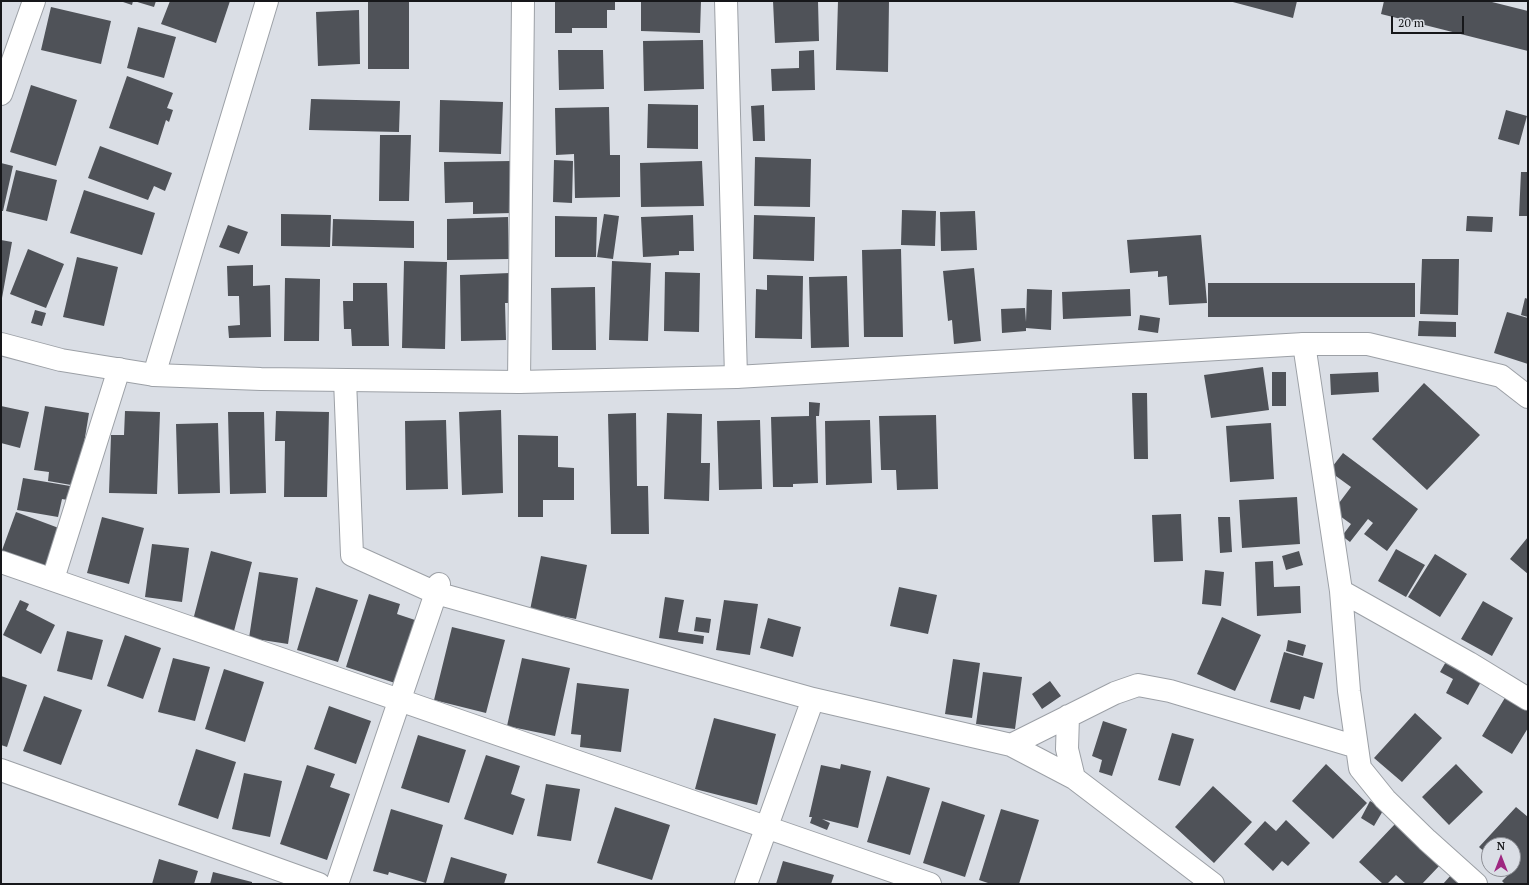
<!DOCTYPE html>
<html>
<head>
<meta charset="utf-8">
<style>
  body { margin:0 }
  #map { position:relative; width:1529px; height:885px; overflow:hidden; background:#dadee5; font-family:"PT Serif",serif }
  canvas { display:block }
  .frame { position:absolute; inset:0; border:2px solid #16171a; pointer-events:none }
  .north { position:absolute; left:1481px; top:837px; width:40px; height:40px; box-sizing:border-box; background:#dadee5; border:1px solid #8c8e94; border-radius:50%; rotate:0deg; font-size:11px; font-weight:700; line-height:16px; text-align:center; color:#16171a }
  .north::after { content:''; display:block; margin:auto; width:14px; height:18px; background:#9e2780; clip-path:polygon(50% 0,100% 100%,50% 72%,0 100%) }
  .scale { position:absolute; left:1391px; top:16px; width:73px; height:18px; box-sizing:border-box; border:2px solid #16171a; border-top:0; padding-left:5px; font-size:12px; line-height:14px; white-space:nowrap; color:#16171a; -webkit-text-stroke:3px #dadee5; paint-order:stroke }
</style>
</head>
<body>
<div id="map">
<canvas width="1529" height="885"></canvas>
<div class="frame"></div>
<div class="north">N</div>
<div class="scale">20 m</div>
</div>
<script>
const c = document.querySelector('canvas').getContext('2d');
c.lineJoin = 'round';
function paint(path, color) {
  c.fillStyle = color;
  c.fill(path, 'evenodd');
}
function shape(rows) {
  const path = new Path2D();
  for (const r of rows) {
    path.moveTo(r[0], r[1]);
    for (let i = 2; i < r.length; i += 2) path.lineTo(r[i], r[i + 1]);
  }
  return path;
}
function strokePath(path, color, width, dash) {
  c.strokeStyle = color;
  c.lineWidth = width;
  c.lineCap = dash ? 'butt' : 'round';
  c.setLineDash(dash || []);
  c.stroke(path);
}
paint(shape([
  [120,1,133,1,132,5],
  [134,1,156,1,154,7],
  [170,1,230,1,216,43,161,24],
  [368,1,409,1,409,69,368,69],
  [555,1,615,1,615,10,607,10,607,28,572,28,572,33,555,33],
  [641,1,701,1,700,33,641,31],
  [773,1,818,1,819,41,775,43],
  [838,1,889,1,888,72,836,70],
  [1229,1,1297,1,1293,18],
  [1384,1,1488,1,1528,11,1528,51,1381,14],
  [51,7,111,21,101,64,41,50],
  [359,10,360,64,318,66,316,12],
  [138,27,176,37,164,78,127,68],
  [703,40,704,89,644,91,643,41],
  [558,50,603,50,604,89,559,90],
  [814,50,815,90,772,91,771,69,799,68,799,51],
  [127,76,173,93,167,108,173,110,169,122,166,120,158,145,109,128],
  [31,85,77,100,56,166,10,152],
  [311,99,400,101,399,132,309,130],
  [440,100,503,102,501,154,439,152],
  [648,104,698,105,698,149,647,148],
  [764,105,765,141,753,141,751,106],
  [609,107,610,155,620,155,620,197,575,198,574,154,556,155,555,108],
  [1506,110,1527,116,1519,145,1498,139],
  [380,135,411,135,409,201,379,201],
  [100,146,172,173,165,191,154,186,148,200,88,178],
  [755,157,811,159,810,207,754,206],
  [554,160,573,161,572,203,553,202],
  [511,161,512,213,473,214,473,202,445,203,444,162],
  [702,161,704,206,641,207,640,163],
  [1,163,13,166,3,211,1,211],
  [16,170,57,180,47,221,6,211],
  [1521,172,1528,172,1528,216,1519,216],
  [84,190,155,213,142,255,70,233],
  [902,210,936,211,935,246,901,245],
  [975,211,977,250,941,251,940,212],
  [281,214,331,215,330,247,281,246],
  [604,214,619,216,613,259,597,257],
  [693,215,694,251,679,251,679,255,643,257,641,217],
  [754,215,815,217,814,261,753,259],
  [555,216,597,217,596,257,555,257],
  [1467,216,1493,217,1492,232,1466,231],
  [508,217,509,259,447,260,447,219],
  [333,219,414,221,414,248,332,246],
  [228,225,248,232,239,254,219,247],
  [1201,235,1207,303,1169,305,1167,276,1158,277,1158,271,1130,273,1127,240],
  [1,240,12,242,2,298,1,297],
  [28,249,64,264,46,308,10,294],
  [901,249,903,337,864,337,862,250],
  [77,257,118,267,104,326,63,317],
  [1422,259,1459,259,1458,315,1420,314],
  [404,261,447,262,445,349,402,348],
  [612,261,651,263,648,341,609,340],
  [253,265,253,286,270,285,271,337,229,338,228,326,240,325,239,296,228,296,227,266],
  [974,268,981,341,954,344,952,320,948,321,943,271],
  [665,272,700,273,699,332,664,331],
  [510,273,511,303,505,303,506,340,461,341,460,275],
  [767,275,803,276,802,339,755,338,756,289,767,290],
  [847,276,849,347,811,348,809,277],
  [285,278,320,279,319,341,284,341],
  [353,283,387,283,389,346,352,346,351,329,344,329,343,301,353,301],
  [1208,283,1415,283,1415,317,1208,317],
  [595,287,596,350,552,350,551,288],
  [1027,289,1052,290,1051,330,1026,328,1026,331,1002,333,1001,309,1025,308,1026,322],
  [1130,289,1131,316,1063,319,1062,292],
  [1525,298,1528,299,1528,317,1521,315],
  [35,310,46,313,42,326,31,323],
  [1507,312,1528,318,1528,364,1494,353],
  [1140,315,1160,318,1158,333,1138,330],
  [1419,321,1456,322,1456,337,1418,336],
  [1263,367,1269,410,1211,418,1204,375],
  [1272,372,1286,372,1286,406,1272,406],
  [1378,372,1379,392,1331,395,1330,374],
  [1424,383,1480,435,1427,490,1372,439],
  [1132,393,1147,393,1148,459,1134,459],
  [809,402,820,403,819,416,816,416,818,483,793,484,793,487,773,487,771,417,809,416],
  [1,406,29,412,20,448,1,443],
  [45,406,89,413,77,486,48,481,49,472,34,470],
  [501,410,503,493,462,495,459,412],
  [125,411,160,412,157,494,109,493,111,435,124,435],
  [276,411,329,412,327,497,284,497,285,441,275,441],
  [228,412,264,412,266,493,230,494],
  [636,413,637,486,648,486,649,534,611,534,608,414],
  [667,413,702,414,701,463,710,463,709,501,664,499],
  [936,415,938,489,897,490,896,470,881,470,879,416],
  [446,420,448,489,406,490,405,421],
  [760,420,762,489,719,490,717,421],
  [870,420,872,483,826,485,825,421],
  [218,423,220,493,178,494,176,424],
  [1271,423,1274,479,1230,482,1226,426],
  [518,435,558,436,558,467,574,468,574,500,543,500,543,517,518,517],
  [1343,453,1418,509,1387,551,1364,534,1373,523,1368,519,1350,542,1342,536,1351,524,1333,511,1351,487,1329,471],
  [23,478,76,487,73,501,62,499,58,517,17,510],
  [1297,497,1300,544,1242,548,1239,500],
  [16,512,64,530,49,571,1,553],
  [1181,514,1183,561,1154,562,1152,515],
  [102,517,144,528,129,584,87,573],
  [1218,517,1230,517,1232,552,1220,553],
  [1528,537,1528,574,1510,559],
  [152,544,189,548,182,602,145,597],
  [1396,549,1425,565,1406,597,1378,581],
  [211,551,252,562,234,631,193,620],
  [1299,551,1303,565,1286,570,1282,556],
  [1435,554,1467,574,1440,617,1408,597],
  [541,556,587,565,576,619,530,610],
  [1273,561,1274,587,1300,586,1301,613,1257,616,1255,562],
  [1205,570,1224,572,1221,606,1202,604],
  [259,572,298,578,288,644,249,638],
  [316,587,358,600,338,662,297,650],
  [899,587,937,595,928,634,890,626],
  [369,594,400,604,397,614,418,621,398,684,346,667],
  [665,597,684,600,678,632,704,636,703,644,659,638],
  [20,600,29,604,26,610,55,625,41,654,3,635],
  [724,600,758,604,750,655,716,650],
  [1483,601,1513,618,1492,656,1461,639],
  [696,617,711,619,709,633,694,631],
  [1222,617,1261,635,1235,691,1197,674],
  [768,618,801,627,793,657,760,648],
  [452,627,505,640,486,713,434,700],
  [67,631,103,640,92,680,57,671],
  [125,635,161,648,143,699,107,686],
  [1288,640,1306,645,1303,656,1286,651],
  [1284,652,1323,663,1314,699,1304,696,1300,710,1270,702],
  [1451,653,1486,673,1468,705,1446,693,1453,679,1440,672],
  [173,658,210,667,195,721,158,712],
  [522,658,570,668,555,736,507,726],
  [953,659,980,663,972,718,945,714],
  [224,669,264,682,245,742,205,729],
  [983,672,1022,677,1015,729,976,724],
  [1,676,27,685,7,747,1,745],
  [1050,681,1061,696,1042,709,1032,694],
  [577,683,629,689,621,752,580,747,581,735,571,734],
  [1509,691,1528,702,1528,728,1512,754,1482,736],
  [44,696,82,710,61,765,23,751],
  [329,706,371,721,356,764,314,749],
  [1415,713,1442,738,1402,782,1374,758],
  [714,718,776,734,757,805,695,789],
  [1103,721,1127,729,1112,776,1099,772,1102,760,1092,756],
  [1172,733,1194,739,1180,786,1158,780],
  [418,735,466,750,449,803,401,788],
  [196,749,236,762,218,819,178,805],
  [486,755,520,766,511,794,525,799,513,835,464,819],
  [841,764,871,771,858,828,822,819,830,823,827,830,810,823,812,817,809,817,821,765,840,769],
  [1326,764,1367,803,1333,839,1292,801],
  [1456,764,1483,792,1449,825,1422,797],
  [307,765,335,774,330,787,350,794,327,860,280,844],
  [244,773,282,781,270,837,232,829],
  [887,776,930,788,910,855,867,842],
  [546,784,580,789,571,841,537,836],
  [1213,786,1252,822,1214,863,1175,827],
  [942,801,985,815,965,877,923,863],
  [1370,801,1384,809,1374,826,1361,818],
  [615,807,670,825,652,880,597,863],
  [1516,807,1528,817,1528,884,1505,884,1502,881,1509,874,1503,869,1513,869,1513,845,1489,845,1489,856,1479,847],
  [391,809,443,825,426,883,389,872,388,875,373,871],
  [1001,809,1039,820,1019,884,991,884,979,880],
  [1286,820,1310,843,1288,866,1282,861,1273,871,1244,844,1265,821,1276,831],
  [1395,824,1440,865,1422,884,1406,884,1396,875,1387,884,1383,884,1359,862],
  [451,857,507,874,504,884,443,884],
  [159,859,198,871,194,884,152,884],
  [783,861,834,875,831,884,776,884],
  [213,872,252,882,252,884,210,884],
  [1451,875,1461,884,1443,884]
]), '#4f5258');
const street = shape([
  [726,1,736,377],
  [1,94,34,1],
  [1304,344,1341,591,1349,691,1360,768,1385,799,1427,840,1476,884],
  [154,375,267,1],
  [345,380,352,555,436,593,813,699,1011,745,1115,693,1138,685,1170,691,1357,747],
  [519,382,523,1],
  [1,562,930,884],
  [53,579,119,369],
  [1341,591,1469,663,1528,699],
  [1068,716,1067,749,1074,778],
  [1011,745,1074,778,1213,884],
  [1,770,319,884],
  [337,884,439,584],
  [746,884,813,699]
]);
const secondary = shape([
  [1,344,61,360,154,375,261,379,519,382,736,377,1304,344,1368,344,1501,376,1528,397]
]);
strokePath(street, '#9ca0a6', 24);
strokePath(secondary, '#9ca0a6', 24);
strokePath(street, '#fff', 22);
strokePath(secondary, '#fff', 22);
</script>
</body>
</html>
